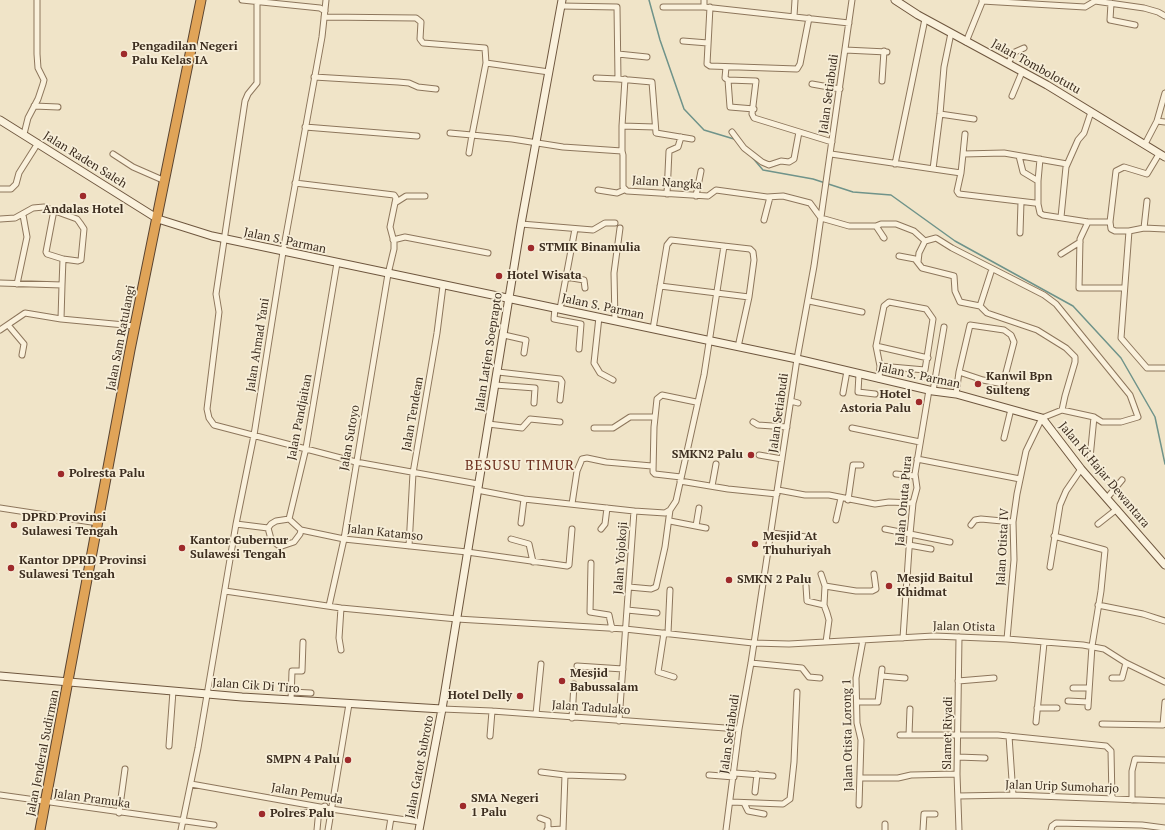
<!DOCTYPE html>
<html>
<head>
<meta charset="utf-8">
<style>
  body { margin:0 }
  canvas { display:block; background:#f0e4c8 }
</style>
</head>
<body>
<canvas width="1165" height="830"></canvas>
<script>
const c = document.querySelector('canvas').getContext('2d');
c.lineJoin = 'round';
function shape(rows) {
  const path = new Path2D();
  for (const r of rows) {
    path.moveTo(r[0], r[1]);
    for (let i = 2; i < r.length; i += 2) path.lineTo(r[i], r[i + 1]);
  }
  return path;
}
function strokePath(path, color, width, dash) {
  c.strokeStyle = color;
  c.lineWidth = width;
  c.lineCap = dash ? 'butt' : 'round';
  c.setLineDash(dash || []);
  c.stroke(path);
}
function write(font, color, halo, rows, align = 'center') {
  c.font = font + ' "PT Serif",serif';
  c.lineWidth = 3.5;
  c.setLineDash([]);
  c.textBaseline = 'middle';
  c.strokeStyle = halo;
  c.fillStyle = color;
  for (const [text, x, y, turn = 0] of rows) {
    c.save();
    c.translate(x, y);
    c.rotate((+turn || 0) * Math.PI / 180);
    c.textAlign = isNaN(turn) ? turn : align;
    if (halo) c.strokeText(text, 0, 0);
    c.fillText(text, 0, 0);
    c.restore();
  }
}
strokePath(shape([
  [649,0,660,40,684,109,704,130,734,139],
  [751,156,763,170,813,179,853,192,891,195,955,241,1073,306,1121,358,1155,417,1165,464]
]), '#6f938a', 1.5);
const street = shape([
  [242,0,320,8,325,11],
  [704,0,704,7,849,23],
  [982,1,1085,7,1095,1,1144,8,1158,12,1165,16],
  [257,3,257,83,248,94,245,101,216,294,219,312,207,409,209,418,214,425,356,462,478,484],
  [1111,3,1110,20,1135,25],
  [561,6,617,7,618,79,652,82,656,133,692,139],
  [663,7,704,7],
  [710,7,707,64,710,66,797,69,800,64,809,18],
  [794,16,795,0],
  [324,17,416,18,421,22,420,39,423,43,485,48,486,63,472,135,512,139,563,147,622,151,623,155,623,187,627,191,708,196,716,190,767,197,783,196,810,203,821,218,849,226,876,226,884,238,883,237],
  [683,41,708,43],
  [966,42,983,0],
  [845,50,887,52],
  [618,54,647,57],
  [486,63,549,72],
  [1008,63,1015,52,1024,48],
  [726,67,725,78,728,80,756,81,752,114,754,118,832,142],
  [314,77,398,82,409,83,418,87,436,89],
  [596,78,618,79],
  [728,80,730,107,754,109],
  [882,81,884,51],
  [812,84,840,89],
  [1012,96,1022,72],
  [34,106,58,107],
  [940,114,974,119],
  [1157,121,1165,122],
  [622,126,625,79],
  [305,127,417,136],
  [732,132,744,148,762,162,769,165,781,161,789,162,794,159,799,132],
  [450,133,472,135,469,153],
  [24,134,28,118,38,99,43,84,44,80,38,68,37,54,37,0],
  [1145,144,1157,121,1165,93],
  [622,151,622,126,655,127],
  [113,154,133,167,165,181],
  [831,154,961,173,963,154,1004,153,1067,164],
  [963,154,965,134],
  [1159,154,1147,174,1124,167,1116,171,1110,222,1111,229,1115,231,1129,231,1144,228,1165,229],
  [1019,156,1023,172,1038,181,1038,204],
  [895,164,925,19],
  [933,169,940,114,944,67,951,33],
  [961,173,957,191,959,194,1035,203,1038,204,1040,213,1043,215,1088,222,1110,222],
  [1038,181,1040,159],
  [295,183,394,195,396,198,390,227,394,242,394,249,388,274,344,539,329,606],
  [0,189,11,189,16,184,19,173,38,143],
  [598,190,617,193,624,190],
  [667,194,669,151,678,147,681,137],
  [696,196,701,171],
  [395,203,406,196,425,196],
  [54,210,46,252,47,254,63,259],
  [1061,217,1066,167,1078,140,1084,133,1091,112],
  [0,219,15,218,33,208,44,207,77,219,80,223,84,229,81,260,78,261,63,259,62,285],
  [764,220,770,197],
  [1088,222,1080,239,1079,288,1124,288],
  [521,224,593,230,605,223,615,223],
  [876,226,881,224,896,224,914,231,925,241,919,253,918,262],
  [1144,228,1147,201],
  [1129,231,1121,338,1147,368,1165,368],
  [1020,233,1021,202],
  [393,240,405,237,488,253],
  [925,241,936,238,952,248,1044,295,1056,304,1130,395,1138,417,1121,422,1102,422,1094,417,1062,410,1042,418,1026,451,1017,494,1013,522,1014,560,1007,639],
  [1061,254,1080,242],
  [899,256,915,259,922,268,954,276,955,291,960,302,980,306,987,313,1037,330,1066,348,1075,357,1075,362,1065,396,1062,410],
  [566,277,584,280,585,288],
  [0,283,62,285,61,319],
  [17,284,27,237,23,215],
  [660,286,749,297,738,347],
  [809,301,862,312],
  [980,306,991,272],
  [555,308,554,319,581,324,579,349],
  [560,309,575,229],
  [599,317,594,363,600,373,613,380],
  [615,321,614,273,620,228],
  [8,325,24,344,22,355],
  [653,329,667,245,671,240,750,249,753,252,754,260,749,297],
  [0,330,25,313,61,319,135,326],
  [504,335,526,340,524,353],
  [876,346,928,358],
  [498,372,560,379,562,382,560,400],
  [859,374,858,392,875,394],
  [879,379,880,366,876,346,884,306,889,302,926,309,933,319,925,370,880,366],
  [495,385,535,388,534,403],
  [933,391,944,327],
  [843,393,847,371],
  [956,394,959,372,970,325,1004,330,1011,335,1014,342,1003,384,983,380,959,372],
  [791,401,798,403],
  [753,422,758,425,787,427],
  [488,424,522,428,530,419,560,422],
  [594,428,613,428,630,417,655,417],
  [852,428,920,442],
  [1004,438,1011,409],
  [759,455,782,459],
  [1090,458,1094,417],
  [917,459,1020,479],
  [896,474,915,476],
  [681,477,655,474,653,472,654,427,657,399,662,395,696,402],
  [680,481,728,489,777,494],
  [712,486,716,464],
  [477,490,524,499,634,511],
  [778,490,805,495,829,495,875,504,889,502,913,503],
  [1107,498,1122,480],
  [848,500,853,465,861,465],
  [572,504,577,471,582,459,587,458,606,462,652,466],
  [0,508,98,523],
  [289,519,301,530,344,539,467,552,567,566,569,565,572,529],
  [836,520,841,498],
  [670,521,706,528],
  [521,523,524,499],
  [236,524,268,528,271,524,276,521,289,519,306,448,337,263],
  [1098,524,1117,509],
  [971,525,975,520,981,519,1013,522],
  [696,526,699,508],
  [268,528,271,539,278,545,282,546,294,542,300,534,301,530],
  [601,529,605,524,607,508],
  [885,529,950,542],
  [771,533,807,537],
  [1054,536,1105,550,1101,591,1092,646,1088,707],
  [511,539,529,544,533,562],
  [909,545,931,549],
  [409,546,413,473,437,333,443,286],
  [591,563,590,612,609,615,612,629],
  [1050,567,1060,505,1066,491,1081,469],
  [821,574,825,586,824,605],
  [806,586,807,601,824,605,827,613,829,620,826,642],
  [825,586,856,591,872,591,876,589,874,574],
  [629,587,651,589,656,587,665,547,670,510],
  [225,591,341,608,457,619,625,629,753,643,789,644,934,636,1007,639,1083,645,1104,649,1126,663,1165,682],
  [1098,605,1143,614,1165,621],
  [341,608,339,638,341,650],
  [627,610,657,613],
  [664,633,658,672,674,677],
  [668,633,670,590],
  [903,638,910,534,913,503,917,488,915,474,929,390],
  [751,663,802,668,809,677,820,678],
  [577,666,623,669],
  [882,676,905,678],
  [1112,678,1122,678,1126,663],
  [958,681,994,678],
  [1073,688,1089,688],
  [291,692,311,693],
  [291,700,292,671,302,671,303,642],
  [1068,701,1088,702],
  [857,702,878,702,882,669],
  [1037,708,1057,708],
  [442,709,492,711,739,729],
  [536,714,541,664],
  [572,718,574,684],
  [619,721,634,511,665,513,670,510,676,501,704,375,724,246],
  [1036,722,1044,643],
  [1102,724,1163,725,1165,702],
  [900,735,998,735,1106,746,1111,751,1112,799],
  [909,735,910,709],
  [490,736,492,711],
  [1009,736,1013,795],
  [169,746,173,691],
  [958,757,985,758],
  [541,772,565,775],
  [735,773,773,776],
  [709,775,734,777],
  [860,778,898,778,911,775,957,774],
  [191,784,331,809,420,822],
  [755,792,757,774],
  [0,795,214,825],
  [958,796,1013,795,1165,801],
  [1132,800,1132,771,1135,759,1165,760],
  [731,802,783,804,790,799,794,762,797,692],
  [744,803,748,811,764,814],
  [859,805,861,740,857,723,856,678,863,640],
  [119,813,125,769],
  [302,813,313,812,325,806],
  [540,818,548,821,548,830],
  [181,830,198,748,236,524,254,435,283,252,322,37,326,0],
  [317,830,319,809],
  [328,830,349,704],
  [389,830,391,818],
  [547,830,563,829],
  [563,830,565,775,623,777],
  [726,830,739,729,751,663,797,359,814,266,852,0],
  [885,830,885,824],
  [923,830,924,814,935,814],
  [959,830,957,774,959,637],
  [1051,830,1052,826,1056,823,1142,825,1165,828]
]);
const secondary = shape([
  [895,0,918,15,1047,85,1165,157],
  [0,120,158,219,212,236,797,359,933,391,956,394,1042,418,1081,469,1165,565],
  [0,676,242,697,442,709],
  [419,830,442,709,521,224,562,0]
]);
const highway = shape([
  [40,830,130,350,201,0]
]);
strokePath(street, '#8d765c', 7);
strokePath(secondary, '#6f573f', 9);
strokePath(highway, '#5b4430', 11);
strokePath(street, '#faf1dc', 5);
strokePath(secondary, '#faf1dc', 7);
strokePath(highway, '#e0a458', 9);
for (const [x, y, r, color] of [
  [124,54,4,"#9e2a2b"],
  [83,196,4,"#9e2a2b"],
  [531,248,4,"#9e2a2b"],
  [499,276,4,"#9e2a2b"],
  [978,384,4,"#9e2a2b"],
  [919,402,4,"#9e2a2b"],
  [751,455,4,"#9e2a2b"],
  [61,474,4,"#9e2a2b"],
  [14,525,4,"#9e2a2b"],
  [755,544,4,"#9e2a2b"],
  [182,548,4,"#9e2a2b"],
  [11,568,4,"#9e2a2b"],
  [729,580,4,"#9e2a2b"],
  [889,586,4,"#9e2a2b"],
  [562,681,4,"#9e2a2b"],
  [520,696,4,"#9e2a2b"],
  [348,760,4,"#9e2a2b"],
  [463,806,4,"#9e2a2b"],
  [262,814,4,"#9e2a2b"]
]) {
  const dot = new Path2D();
  dot.arc(x, y, r, 0, 2 * Math.PI);
  c.fillStyle = color;
  c.fill(dot);
  strokePath(dot, '#f7eed8', 1.5);
}
write('bold 12px', '#3d2e20', '#f7eed8', [
  ["Pengadilan Negeri",132,47],
  ["Palu Kelas IA",132,61],
  ["Andalas Hotel",83,210,"center"],
  ["STMIK Binamulia",539,248],
  ["Hotel Wisata",507,276],
  ["Kanwil Bpn",986,377],
  ["Sulteng",986,391],
  ["Hotel",911,395,"right"],
  ["Astoria Palu",911,409,"right"],
  ["SMKN2 Palu",743,455,"right"],
  ["Polresta Palu",69,474],
  ["DPRD Provinsi",22,518],
  ["Sulawesi Tengah",22,532],
  ["Mesjid At",763,537],
  ["Thuhuriyah",763,551],
  ["Kantor Gubernur",190,541],
  ["Sulawesi Tengah",190,555],
  ["Kantor DPRD Provinsi",19,561],
  ["Sulawesi Tengah",19,575],
  ["Mesjid Baitul",897,579],
  ["Khidmat",897,593],
  ["SMKN 2 Palu",737,580],
  ["Mesjid",570,674],
  ["Babussalam",570,688],
  ["Hotel Delly",512,696,"right"],
  ["SMPN 4 Palu",340,760,"right"],
  ["SMA Negeri",471,799],
  ["1 Palu",471,813],
  ["Polres Palu",270,814]
], 'left');
write('12px', '#3d2e20', '#f7eed8', [
  ["Jalan Tombolotutu",1036,67,29],
  ["Jalan Setiabudi",829,94,-82],
  ["Jalan Raden Saleh",85,160,32],
  ["Jalan Nangka",667,183,4],
  ["Jalan S. Parman",285,241,12],
  ["Jalan S. Parman",603,307,12],
  ["Jalan Sam Ratulangi",121,338,-79],
  ["Jalan Ahmad Yani",258,345,-81],
  ["Jalan Latjen Soeprapto",489,352,-81],
  ["Jalan S. Parman",919,376,12],
  ["Jalan Setiabudi",779,413,-82],
  ["Jalan Tendean",413,414,-80],
  ["Jalan Pandjaitan",300,417,-79],
  ["Jalan Sutoyo",350,438,-80],
  ["Jalan Ki Hajar Dewantara",1104,475,50],
  ["Jalan Onuta Pura",904,501,-85],
  ["Jalan Katamso",385,533,6],
  ["Jalan Otista IV",1003,547,-87],
  ["Jalan Yojokoji",621,558,-86],
  ["Jalan Otista",964,627,1],
  ["Jalan Cik Di Tiro",256,686,4],
  ["Jalan Tadulako",591,708,4],
  ["Slamet Riyadi",948,733,-89],
  ["Jalan Setiabudi",730,734,-82],
  ["Jalan Otista Lorong 1",848,735,-91],
  ["Jalan Jenderal Sudirman",43,753,-79],
  ["Jalan Gatot Subroto",420,767,-79],
  ["Jalan Urip Sumoharjo",1062,787,2],
  ["Jalan Pemuda",307,794,10],
  ["Jalan Pramuka",92,799,8]
]);
c.letterSpacing = '1px';
write('14px', '#6b2e1e', '#f7eed8', [
  ["BESUSU TIMUR",520,466]
]);
c.letterSpacing = '0px';
</script>
</body>
</html>
